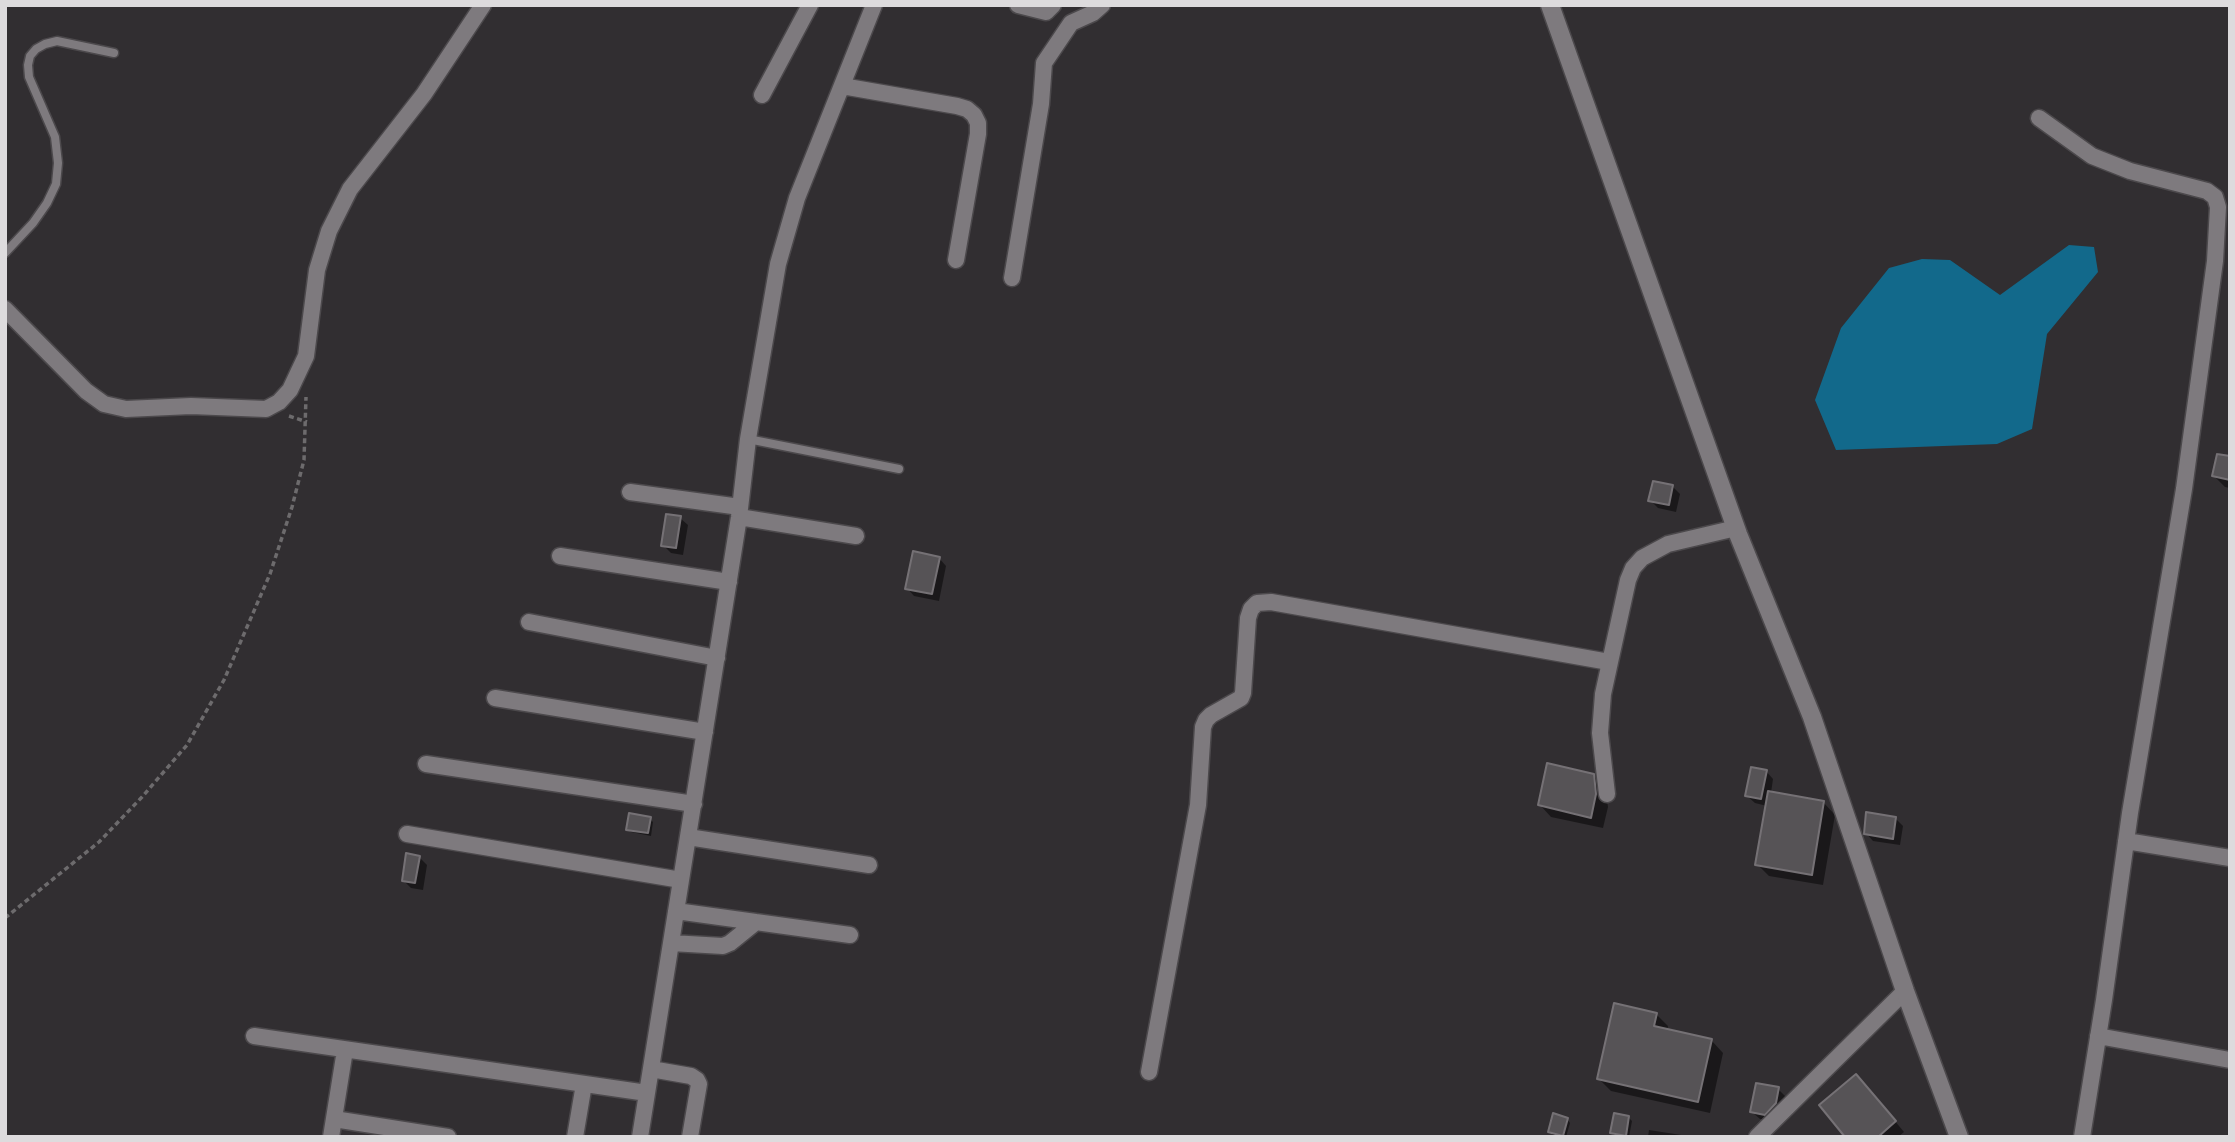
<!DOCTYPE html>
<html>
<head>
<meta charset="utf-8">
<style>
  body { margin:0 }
  #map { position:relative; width:2235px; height:1142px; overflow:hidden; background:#312e31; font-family:"Asap Condensed",sans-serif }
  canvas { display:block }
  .frame { position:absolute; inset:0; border:7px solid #dddbdd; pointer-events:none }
</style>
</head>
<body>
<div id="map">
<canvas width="2235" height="1142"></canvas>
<div class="frame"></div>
</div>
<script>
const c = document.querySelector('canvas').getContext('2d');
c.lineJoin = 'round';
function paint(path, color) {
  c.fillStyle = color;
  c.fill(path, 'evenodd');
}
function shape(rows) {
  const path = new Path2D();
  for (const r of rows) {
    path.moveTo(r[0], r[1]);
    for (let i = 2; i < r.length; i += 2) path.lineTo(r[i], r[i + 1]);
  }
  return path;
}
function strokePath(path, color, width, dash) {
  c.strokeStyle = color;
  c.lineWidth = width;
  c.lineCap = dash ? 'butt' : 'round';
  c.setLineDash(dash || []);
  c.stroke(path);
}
paint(shape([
  [2069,245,2094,247,2098,272,2047,334,2032,429,1997,444,1836,450,1815,400,1841,328,1889,268,1922,259,1950,260,2000,295]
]), '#12698b');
paint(shape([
  [2230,458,2230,488,2225,487,2214,476],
  [1672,486,1680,494,1676,512,1658,508,1650,500],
  [680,518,688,525,683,555,671,553,663,545],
  [939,558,946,566,939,601,914,596,907,588],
  [1766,771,1773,779,1771,793,1824,803,1835,815,1823,885,1769,876,1757,864,1767,806,1755,803,1747,796],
  [1593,775,1605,787,1608,807,1603,828,1551,817,1540,805],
  [1895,818,1903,826,1900,845,1873,841,1866,833],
  [650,819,653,822,651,836,631,832,628,829],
  [419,857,427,865,423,890,411,888,404,881],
  [1656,1014,1668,1026,1667,1031,1712,1041,1723,1053,1710,1113,1611,1091,1599,1079],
  [1865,1085,1904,1132,1898,1137,1847,1137],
  [1778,1089,1786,1097,1783,1111,1773,1122,1760,1119,1752,1112],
  [1628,1117,1632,1121,1629,1137,1615,1136,1612,1133],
  [1567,1119,1570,1123,1566,1137,1553,1135,1550,1132],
  [1649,1130,1694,1137,1648,1137]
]), '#0007');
const building = shape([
  [2217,454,2230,456,2230,480,2212,476,2217,454],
  [1653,481,1673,485,1669,505,1648,501,1653,481],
  [666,514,681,516,676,548,661,546,666,514],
  [913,551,940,557,932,594,905,589,913,551],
  [1547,763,1594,774,1596,794,1591,818,1538,805,1547,763],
  [1751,767,1767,770,1761,799,1745,796,1751,767],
  [1768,791,1824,801,1812,875,1755,865,1768,791],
  [1866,812,1896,817,1893,839,1864,834,1866,812],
  [629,813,651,817,648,833,626,830,629,813],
  [406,853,420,856,415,883,402,881,406,853],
  [1614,1003,1657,1013,1654,1026,1712,1039,1698,1102,1597,1079,1614,1003],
  [1856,1074,1896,1121,1878,1137,1845,1137,1819,1105,1856,1074],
  [1756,1083,1779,1087,1776,1103,1765,1115,1750,1112,1756,1083],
  [1553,1113,1568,1118,1563,1136,1548,1132,1553,1113],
  [1614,1113,1629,1116,1626,1136,1610,1133,1614,1113]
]);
paint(building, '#565356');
strokePath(building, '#757175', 2);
const service = shape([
  [5,253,33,223,47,203,56,184,58,163,55,137,29,77,28,65,30,56,36,49,45,44,57,41,114,53],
  [748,439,899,469]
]);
const minor = shape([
  [1018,5,1046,12,1053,5],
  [842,86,957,106,967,109,974,115,978,123,978,134,956,260],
  [762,95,810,5],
  [2039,118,2092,156,2130,171,2207,191,2215,197,2218,207,2215,261,2184,489,2130,813,2104,1000,2082,1137],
  [1012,278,1041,104,1044,63,1071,23,1093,13,1102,5],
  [5,309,86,391,104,404,126,409,191,406,266,409,279,402,290,390,306,356,317,270,329,231,350,189,424,94,483,5],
  [630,492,740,507],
  [739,517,856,536],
  [560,556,729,582],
  [529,622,717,658],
  [495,698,705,732],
  [426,764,694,804],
  [1607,794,1600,733,1603,694,1628,580,1633,568,1642,558,1668,544,1736,528],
  [407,834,681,880],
  [688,837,869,865],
  [2126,841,2230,858],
  [676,911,850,935],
  [671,943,723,946,730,943,756,922],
  [254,1036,647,1093],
  [2098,1036,2230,1060],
  [651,1069,691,1076,697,1080,699,1084,690,1137],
  [1149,1072,1198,805,1203,727,1206,720,1211,715,1241,698,1243,693,1248,618,1251,609,1257,603,1271,602,1609,662],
  [334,1119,448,1137],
  [331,1137,345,1050],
  [575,1137,584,1084],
  [640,1137,739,517,748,439,778,264,797,198,874,5],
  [1757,1137,1905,991]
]);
const tertiary = shape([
  [1550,5,1738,534,1812,717,1905,991,1959,1137]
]);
strokePath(service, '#4c494c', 11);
strokePath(minor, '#4c494c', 19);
strokePath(tertiary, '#4c494c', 21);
strokePath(shape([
  [289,416,307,422],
  [5,918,99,842,142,797,187,745,224,680,270,574,292,507,304,460,306,397]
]), '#6d6b6d', 3.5, [5, 3.5]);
strokePath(service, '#7e7a7e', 8);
strokePath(minor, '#7e7a7e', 16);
strokePath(tertiary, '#7e7a7e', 18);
</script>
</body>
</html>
